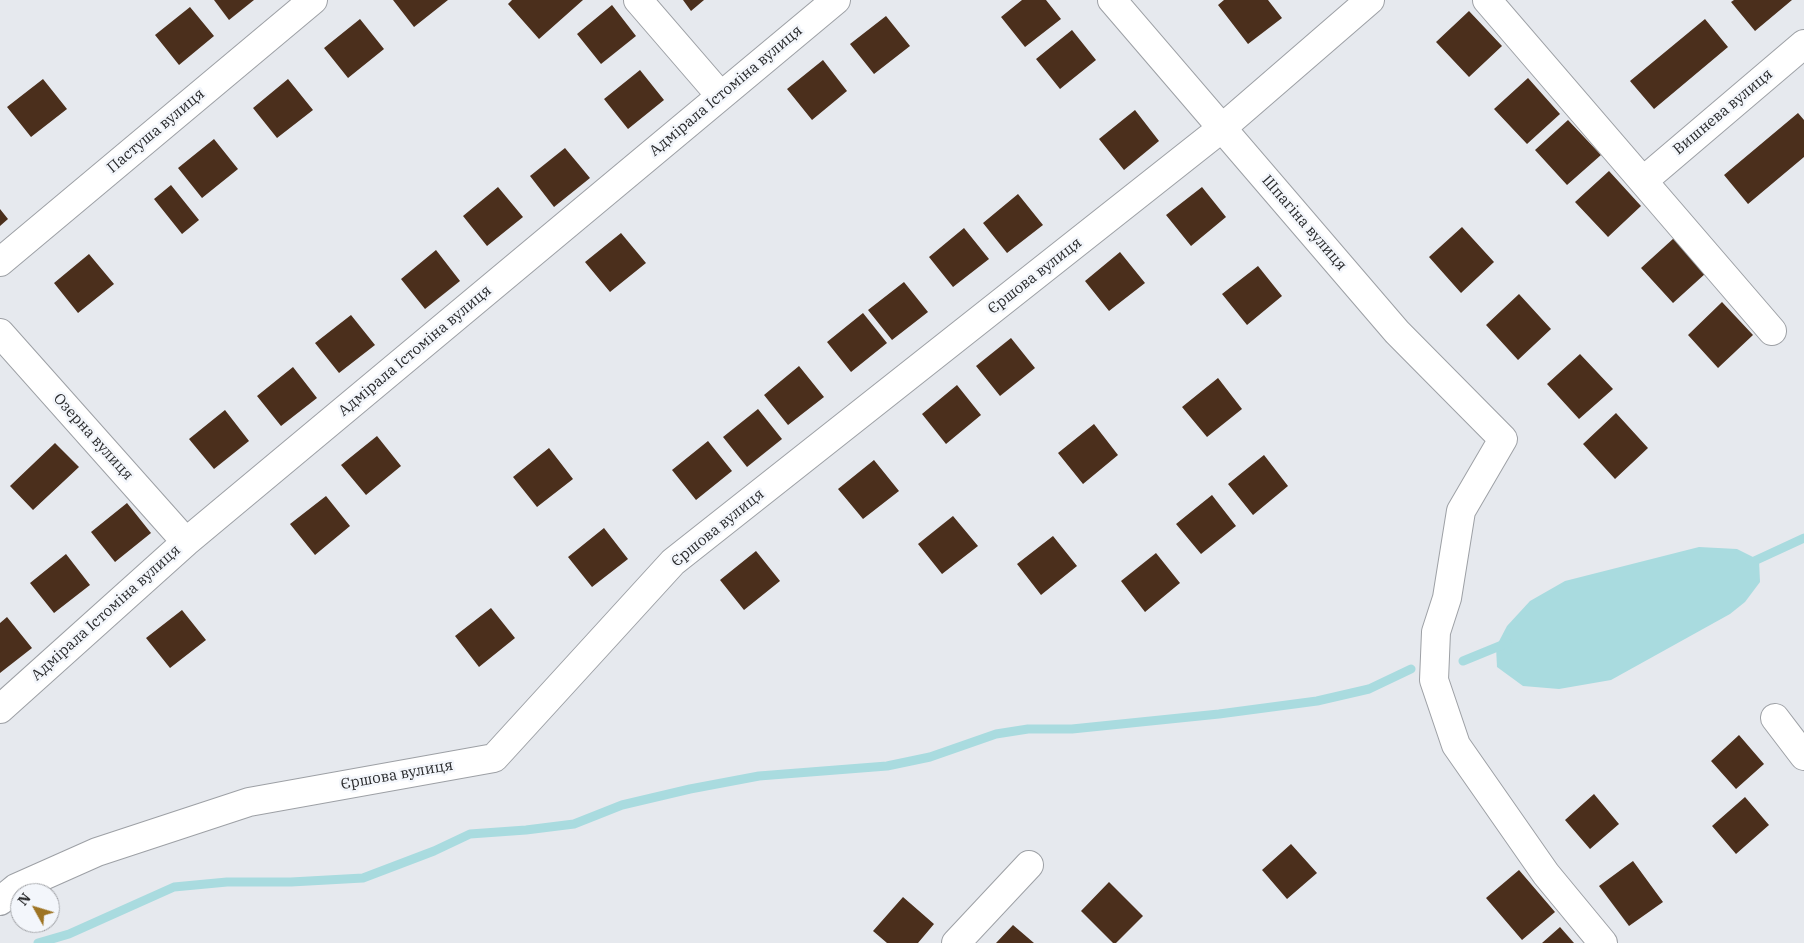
<!DOCTYPE html>
<html>
<head>
<meta charset="utf-8">
<style>
  body { margin:0 }
  #map { position:relative; width:1804px; height:943px; overflow:hidden; background:#e6e9ee; font-family:"IBM Plex Serif",serif }
  canvas { display:block }
  .north { position:absolute; left:10px; top:883px; width:50px; height:50px; box-sizing:border-box; background:#f3f6fb; border:1px solid #a2a4a8; border-radius:50%; rotate:309deg; font-size:14px; font-weight:700; line-height:20px; text-align:center; color:#28292b }
  .north::after { content:''; display:block; margin:auto; width:18px; height:22px; background:#9e7423; clip-path:polygon(50% 0,100% 100%,50% 72%,0 100%) }
</style>
</head>
<body>
<div id="map">
<canvas width="1804" height="943"></canvas>
<div class="north">N</div>
</div>
<script>
const c = document.querySelector('canvas').getContext('2d');
c.lineJoin = 'round';
function paint(path, color) {
  c.fillStyle = color;
  c.fill(path, 'evenodd');
}
function shape(rows) {
  const path = new Path2D();
  for (const r of rows) {
    path.moveTo(r[0], r[1]);
    for (let i = 2; i < r.length; i += 2) path.lineTo(r[i], r[i + 1]);
  }
  return path;
}
function strokePath(path, color, width, dash) {
  c.strokeStyle = color;
  c.lineWidth = width;
  c.lineCap = dash ? 'butt' : 'round';
  c.setLineDash(dash || []);
  c.stroke(path);
}
function write(font, color, halo, rows, align = 'center') {
  c.font = font + ' "IBM Plex Serif",serif';
  c.lineWidth = 5;
  c.setLineDash([]);
  c.textBaseline = 'middle';
  c.strokeStyle = halo;
  c.fillStyle = color;
  for (const [text, x, y, turn = 0] of rows) {
    c.save();
    c.translate(x, y);
    c.rotate((+turn || 0) * Math.PI / 180);
    c.textAlign = isNaN(turn) ? turn : align;
    if (halo) c.strokeText(text, 0, 0);
    c.fillText(text, 0, 0);
    c.restore();
  }
}
paint(shape([
  [1699,547,1737,549,1759,560,1760,582,1745,602,1730,614,1611,680,1559,689,1523,686,1497,667,1496,647,1507,626,1530,601,1565,581]
]), '#a9dbdf');
strokePath(shape([
  [1750,563,1804,538],
  [1463,661,1507,643],
  [38,943,69,934,174,887,227,882,291,882,363,878,434,851,470,834,526,830,574,824,622,805,690,789,759,776,887,766,930,757,996,734,1028,729,1072,729,1219,714,1317,701,1369,689,1411,669]
]), '#a9dbdf', 9);
paint(shape([
  [214,0,254,0,229,20],
  [393,0,448,0,414,27],
  [512,0,583,0,539,39,508,4],
  [683,0,704,0,691,11],
  [1022,0,1046,0,1061,19,1025,47,1001,17],
  [1224,0,1268,0,1282,18,1248,44,1218,5],
  [1734,0,1792,0,1755,31,1731,2],
  [612,5,636,36,601,64,577,34],
  [190,7,214,36,179,65,155,35],
  [1469,11,1502,46,1469,77,1436,42],
  [886,16,910,46,874,74,850,44],
  [360,19,384,49,348,78,324,48],
  [1705,19,1728,47,1654,109,1630,81],
  [1072,30,1096,60,1060,89,1036,59],
  [823,60,847,91,812,120,787,89],
  [640,70,664,100,628,129,604,99],
  [1528,78,1560,114,1527,144,1494,109],
  [43,79,67,109,31,137,7,107],
  [288,79,313,110,277,138,253,108],
  [1135,110,1159,141,1124,170,1099,139],
  [1798,113,1804,120,1804,157,1748,204,1724,175],
  [1568,120,1601,155,1567,185,1535,150],
  [214,139,238,169,202,198,178,168],
  [565,148,590,178,554,207,530,176],
  [1609,171,1641,206,1608,237,1575,202],
  [171,185,199,220,182,234,154,199],
  [498,187,523,217,487,246,463,216],
  [1202,187,1226,217,1191,246,1166,215],
  [1018,194,1043,225,1007,253,983,223],
  [0,209,8,219,0,226],
  [1462,227,1494,262,1461,293,1429,257],
  [964,228,989,259,953,287,929,257],
  [621,233,646,263,610,292,585,262],
  [1674,238,1706,273,1673,303,1641,268],
  [436,250,460,281,425,309,401,279],
  [1120,252,1145,283,1109,311,1085,281],
  [89,254,114,284,78,313,54,283],
  [1258,266,1282,296,1247,325,1222,294],
  [904,282,928,312,892,340,868,310],
  [1519,294,1551,329,1518,360,1486,325],
  [1722,302,1753,335,1718,368,1688,335],
  [863,313,887,343,851,372,827,342],
  [351,315,375,345,339,373,315,343],
  [1011,338,1035,368,1000,396,976,366],
  [1580,354,1613,389,1579,419,1547,384],
  [799,366,824,397,788,425,764,395],
  [293,367,317,398,281,426,257,396],
  [1218,378,1242,409,1207,437,1182,407],
  [957,385,981,415,946,444,922,414],
  [758,409,782,439,747,467,723,437],
  [225,410,249,441,214,469,189,439],
  [1616,413,1648,448,1615,479,1583,444],
  [1094,424,1118,455,1083,484,1058,453],
  [377,436,401,466,366,495,341,465],
  [708,441,732,471,696,500,672,470],
  [55,443,79,467,33,510,10,486],
  [549,448,573,479,537,507,513,477],
  [1264,455,1288,486,1253,515,1228,484],
  [874,460,899,491,863,519,838,489],
  [1212,495,1236,526,1201,554,1176,524],
  [326,496,350,526,315,555,290,524],
  [127,503,151,533,115,562,91,532],
  [953,516,978,546,942,574,918,544],
  [604,528,628,559,592,587,568,557],
  [1053,536,1077,566,1041,595,1017,564],
  [756,551,780,581,744,610,720,580],
  [1156,553,1180,583,1145,612,1121,581],
  [66,554,90,585,54,613,30,583],
  [491,608,515,638,479,667,455,636],
  [182,610,206,640,170,668,146,638],
  [7,617,32,648,0,673,0,623],
  [1739,735,1764,764,1736,789,1711,761],
  [1594,794,1619,824,1590,849,1565,820],
  [1745,797,1769,825,1736,854,1712,826],
  [1291,844,1317,873,1287,899,1262,870],
  [1633,861,1663,902,1629,926,1599,886],
  [1519,870,1555,912,1522,940,1486,898],
  [1109,882,1143,916,1116,943,1113,943,1081,911],
  [903,897,934,924,918,943,887,943,873,931],
  [1013,925,1034,943,996,943],
  [1560,927,1574,943,1542,943]
]), '#4b2f1c');
const minor = shape([
  [638,0,720,95],
  [1112,0,1397,332,1503,439,1461,511,1447,598,1436,632,1434,680,1456,745,1546,874,1603,943],
  [1487,0,1772,331],
  [1643,181,1804,44],
  [0,262,313,0],
  [0,333,186,542],
  [0,709,186,542,836,0],
  [1775,718,1804,756],
  [0,901,16,888,97,852,249,802,494,758,673,562,1222,128,1370,0],
  [956,943,1029,865]
]);
strokePath(minor, '#9da0a5', 30);
strokePath(minor, '#fff', 28);
write('15px', '#28292b', '#f3f6fb', [
  ["Адмірала Істоміна вулиця",726,91,-40],
  ["Вишнева вулиця",1723,112,-40],
  ["Пастуша вулиця",156,131,-40],
  ["Шпагіна вулиця",1304,223,49],
  ["Єршова вулиця",1035,276,-38],
  ["Адмірала Істоміна вулиця",415,351,-40],
  ["Озерна вулиця",93,437,48],
  ["Єршова вулиця",718,528,-39],
  ["Адмірала Істоміна вулиця",106,613,-42],
  ["Єршова вулиця",397,775,-10]
]);
</script>
</body>
</html>
